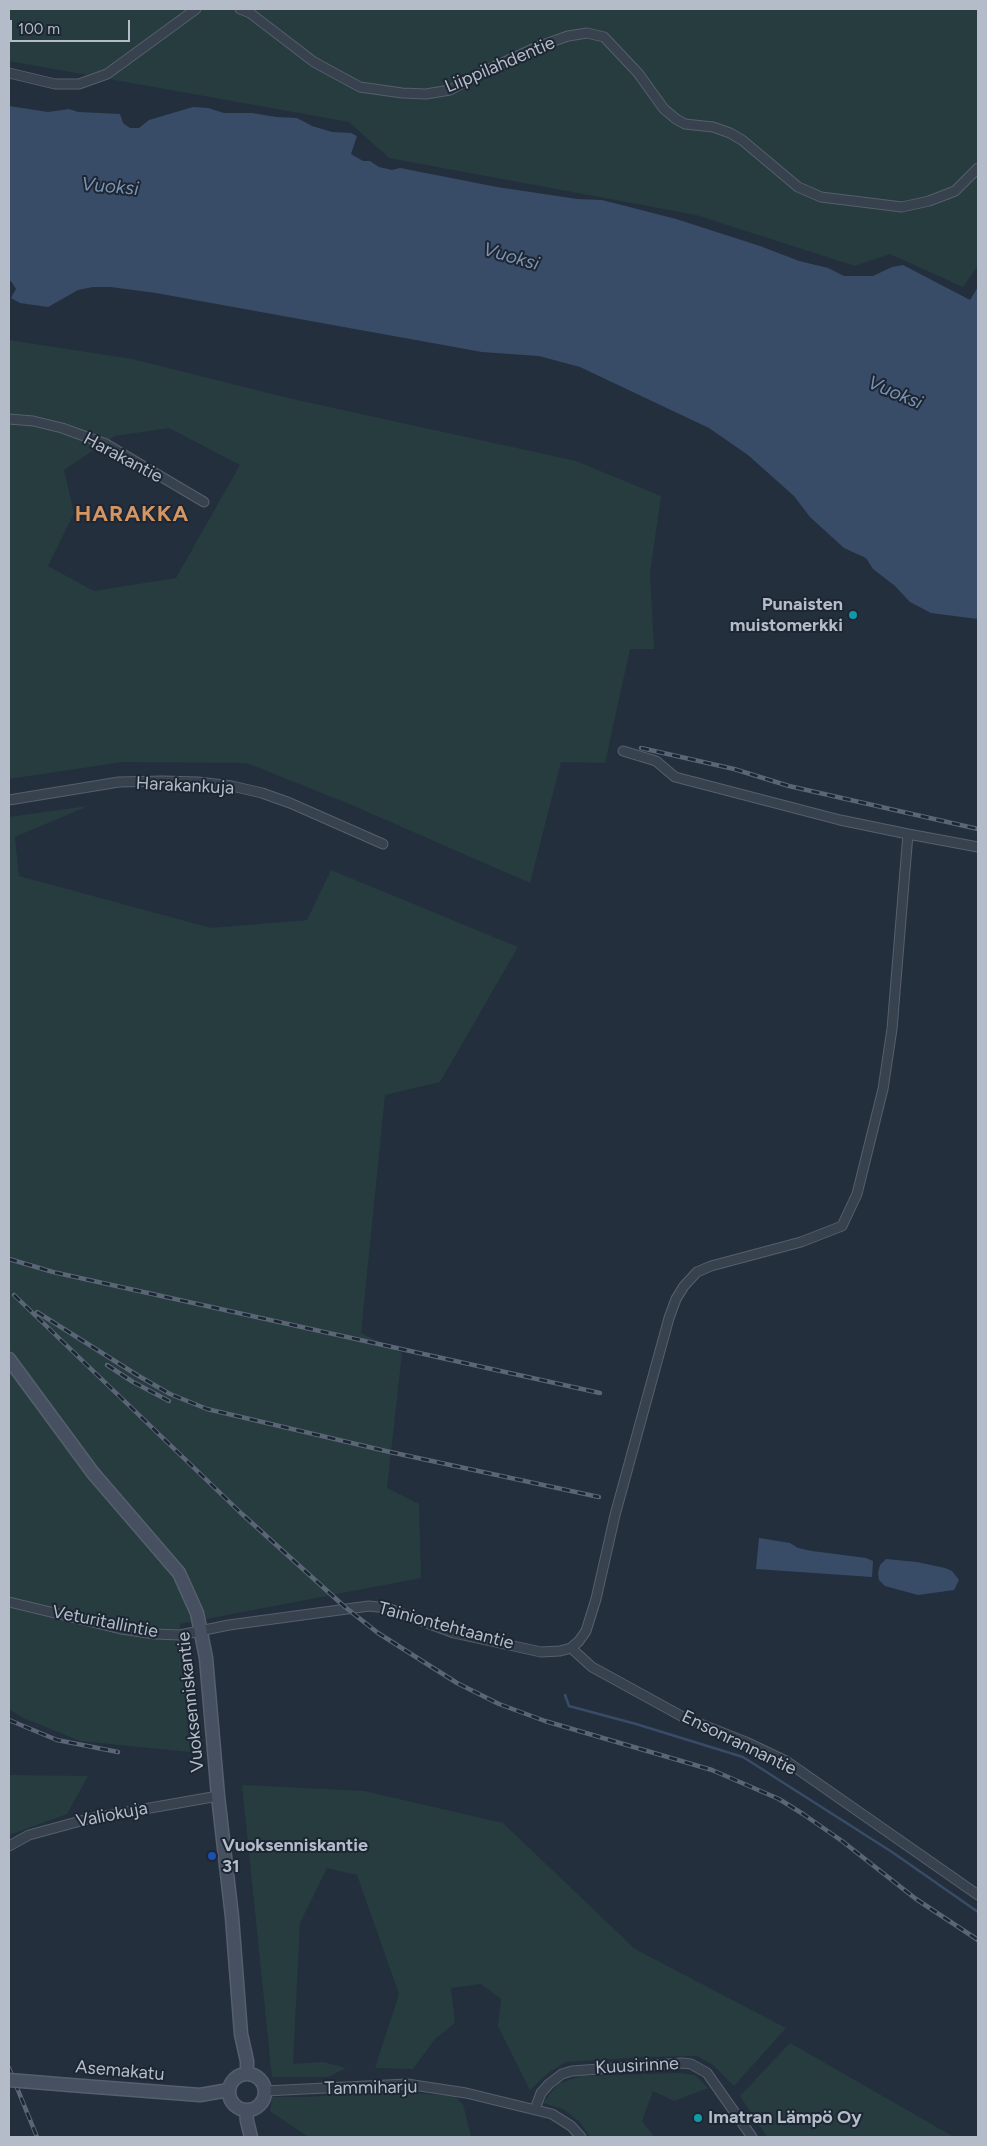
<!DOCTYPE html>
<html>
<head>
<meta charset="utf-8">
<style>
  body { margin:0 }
  #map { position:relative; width:987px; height:2146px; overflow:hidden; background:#242f3e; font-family:Figtree,sans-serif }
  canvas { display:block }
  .frame { position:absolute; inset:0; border:10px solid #b4bcc9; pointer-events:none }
  .scale { position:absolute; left:10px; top:20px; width:120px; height:22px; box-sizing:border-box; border:2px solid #b4bcc9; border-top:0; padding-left:6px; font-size:15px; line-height:18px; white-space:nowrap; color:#b4bcc9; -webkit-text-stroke:4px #1d2633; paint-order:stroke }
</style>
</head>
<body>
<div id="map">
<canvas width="987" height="2146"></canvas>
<div class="frame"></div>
<div class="scale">100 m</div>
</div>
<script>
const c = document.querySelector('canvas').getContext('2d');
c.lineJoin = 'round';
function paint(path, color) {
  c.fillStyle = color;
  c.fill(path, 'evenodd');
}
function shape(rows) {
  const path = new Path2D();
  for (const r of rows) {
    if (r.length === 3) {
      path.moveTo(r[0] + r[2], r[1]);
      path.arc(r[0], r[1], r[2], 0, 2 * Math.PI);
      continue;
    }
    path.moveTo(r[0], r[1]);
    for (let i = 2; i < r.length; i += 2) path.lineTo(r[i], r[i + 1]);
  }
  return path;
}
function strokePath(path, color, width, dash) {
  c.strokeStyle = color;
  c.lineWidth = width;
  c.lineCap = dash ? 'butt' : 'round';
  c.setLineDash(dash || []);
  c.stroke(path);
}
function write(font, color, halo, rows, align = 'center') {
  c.font = font + ' Figtree,sans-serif';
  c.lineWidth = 4;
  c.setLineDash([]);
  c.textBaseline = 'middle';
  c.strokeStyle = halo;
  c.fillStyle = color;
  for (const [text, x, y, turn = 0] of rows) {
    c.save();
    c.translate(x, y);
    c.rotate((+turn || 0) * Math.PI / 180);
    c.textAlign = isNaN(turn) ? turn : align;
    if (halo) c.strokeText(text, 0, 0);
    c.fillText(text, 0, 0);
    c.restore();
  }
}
paint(shape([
  [9,9,978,9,978,266,963,287,890,254,855,266,696,215,389,158,349,122,9,61],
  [9,340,132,359,288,398,576,461,661,496,650,573,654,649,630,649,605,763,561,762,530,883,347,803,247,763,122,762,9,779],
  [169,428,240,465,176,578,94,591,48,566,74,513,64,470,115,436],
  [88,806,15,837,19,876,211,928,307,920,331,870,518,947,440,1082,385,1095,361,1333,402,1353,387,1488,419,1504,421,1578,180,1624,190,1752,80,1741,21,1717,9,1709,9,817],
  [9,1775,88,1776,67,1814,9,1835],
  [242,1785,364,1791,503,1823,635,1949,786,2028,734,2086,713,2065,697,2056,648,2057,566,2062,548,2073,530,2090,498,2026,501,1999,481,1984,451,1988,455,2023,435,2039,413,2069,375,2068,399,1994,357,1875,327,1868,300,1923,293,2064,323,2062,346,2068,328,2077,272,2077],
  [790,2043,954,2137,767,2137,740,2096],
  [678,2073,695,2075,708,2088,674,2101,653,2091,642,2121,654,2137,590,2137,580,2122,563,2109,543,2103,558,2084,581,2076],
  [383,2091,454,2096,463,2104,471,2137,308,2137,270,2111,272,2097,310,2097]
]), '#263c3f');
paint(shape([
  [9,106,48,112,69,109,78,112,120,114,123,123,130,128,139,128,149,120,193,107,208,108,224,113,252,113,276,117,297,118,312,126,332,132,351,133,357,136,351,154,363,161,370,161,379,167,392,170,400,168,497,187,577,199,602,200,676,219,760,246,799,261,828,268,844,276,873,276,892,267,903,265,970,300,978,287,978,619,931,613,910,602,895,586,873,569,866,558,844,548,810,517,794,496,748,455,709,428,580,367,539,356,482,352,156,293,111,287,93,287,78,290,48,307,20,303,11,298,16,289,11,281,9,281],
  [759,1538,790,1543,798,1548,812,1551,866,1558,873,1561,872,1577,756,1569],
  [886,1559,917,1562,945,1568,952,1571,959,1580,954,1590,918,1595,885,1586,879,1580,878,1573,880,1565]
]), '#394c67');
strokePath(shape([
  [565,1695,569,1706,636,1724,743,1757,892,1852,978,1912]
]), '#394c67', 2.5);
const street = shape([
  [240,9,250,13,314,62,360,87,402,93,426,94,450,90,489,69,537,47,568,36,587,33,604,37,638,73,664,109,676,119,685,124,713,127,730,133,742,140,798,187,821,197,902,207,929,201,955,191,978,168],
  [9,73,55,84,79,84,107,74,196,9],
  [9,419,33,421,62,428,106,444,204,502],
  [9,800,119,782,162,781,198,782,232,786,262,793,290,803,383,844],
  [908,834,978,847],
  [9,1602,121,1629,155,1634,180,1635,229,1625,369,1606,387,1608,454,1633,541,1652,560,1651,571,1648,579,1641,586,1631,596,1599,615,1515,669,1318,676,1299,684,1286,697,1272,711,1266,801,1242,842,1226,857,1194,883,1089,892,1029,908,834,840,820,675,777,656,761,623,751],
  [571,1648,592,1667,683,1717,746,1742,786,1761,978,1895],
  [9,1846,29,1835,88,1819,218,1796],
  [265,2091,407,2084,466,2093,552,2114,571,2126,581,2137],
  [535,2109,541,2093,549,2084,562,2074,572,2071,682,2063,691,2064,707,2073,752,2137]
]);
const secondary = shape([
  [9,1359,93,1473,179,1573,197,1613,206,1658,218,1796,232,1917,241,2034,247,2061,247,2074],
  [247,2092,18],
  [70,2085,200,2095,229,2090],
  [246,2110,247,2121,251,2137]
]);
strokePath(street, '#565f6c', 11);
strokePath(secondary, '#565f6c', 15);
strokePath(street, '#38414e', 9);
strokePath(secondary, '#465061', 12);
const rail = shape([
  [641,748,734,769,789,786,978,829],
  [9,1259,53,1272,600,1393],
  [14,1295,242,1514,345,1607,378,1633,457,1683,499,1704,545,1721,712,1770,779,1799,803,1814,842,1841,916,1899,978,1940],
  [37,1312,137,1375,170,1394,207,1409,390,1452,599,1497],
  [107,1365,133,1382,169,1401],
  [9,1720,57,1740,118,1752],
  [9,2068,37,2137]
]);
strokePath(rail, '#5a6575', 4.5);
strokePath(rail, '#1d2633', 2.5, [8]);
const secondaryBridge = shape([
  [9,2080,70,2085]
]);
strokePath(secondaryBridge, '#565f6c', 15, []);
strokePath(secondaryBridge, '#465061', 12);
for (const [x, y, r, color] of [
  [853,615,5,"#0f9aa8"],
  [212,1856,5,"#1a4fb4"],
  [698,2118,5,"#0f9aa8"]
]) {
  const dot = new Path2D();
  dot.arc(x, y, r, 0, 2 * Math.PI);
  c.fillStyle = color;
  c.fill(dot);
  strokePath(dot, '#1d2633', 2);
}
write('18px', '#b4bcc9', '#1d2633', [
  ["Liippilahdentie",500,65,-23],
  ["Harakantie",123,458,28],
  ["Harakankuja",185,786,3],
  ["Veturitallintie",105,1622,11],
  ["Tainiontehtaantie",446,1626,15],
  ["Vuoksenniskantie",191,1702,-96],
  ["Ensonrannantie",739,1743,26],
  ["Valiokuja",112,1815,-11],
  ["Kuusirinne",637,2066,-3],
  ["Asemakatu",120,2071,5],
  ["Tammiharju",371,2088,-1]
]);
write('bold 18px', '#b4bcc9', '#1d2633', [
  ["Punaisten",843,605,"right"],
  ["muistomerkki",843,626,"right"],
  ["Vuoksenniskantie",222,1846],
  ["31",222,1867],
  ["Imatran Lämpö Oy",708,2118]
], 'left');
write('italic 19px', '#7c92b1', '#1d2633', [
  ["Vuoksi",110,187,5],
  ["Vuoksi",511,257,16],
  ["Vuoksi",895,393,23]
]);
c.letterSpacing = '1px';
write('bold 22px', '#d59563', '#1d2633', [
  ["HARAKKA",132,515]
]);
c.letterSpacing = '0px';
</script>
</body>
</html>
